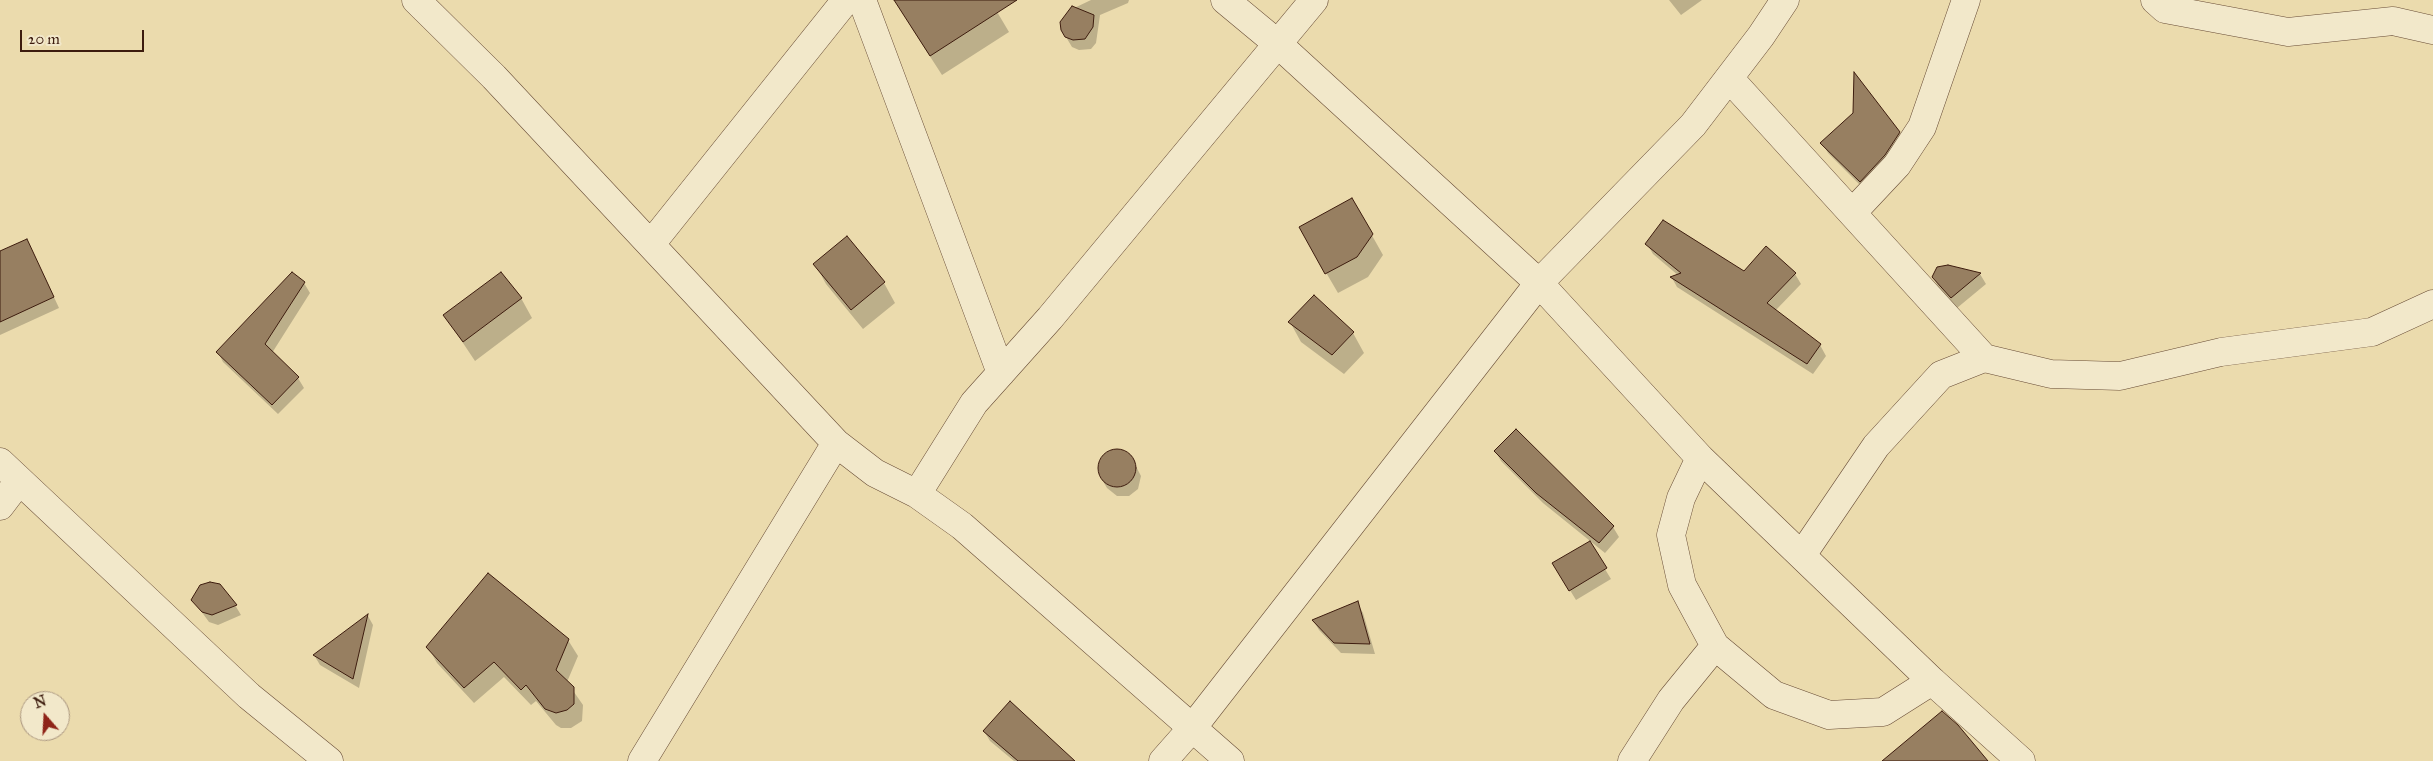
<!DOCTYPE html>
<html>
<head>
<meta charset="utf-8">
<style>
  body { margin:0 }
  #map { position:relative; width:2433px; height:761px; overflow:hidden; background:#ebdbad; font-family:"IM FELL Great Primer",serif }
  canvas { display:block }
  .north { position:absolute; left:20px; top:691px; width:50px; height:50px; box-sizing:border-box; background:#f2e8ca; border:1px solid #aa967f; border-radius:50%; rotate:341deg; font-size:14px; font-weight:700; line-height:20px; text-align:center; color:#3d1c0e }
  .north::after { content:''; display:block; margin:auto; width:18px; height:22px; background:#8f2418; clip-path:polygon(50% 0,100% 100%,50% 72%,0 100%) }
  .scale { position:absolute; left:20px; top:30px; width:124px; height:22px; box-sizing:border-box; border:2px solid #3d1c0e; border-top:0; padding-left:6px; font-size:15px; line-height:18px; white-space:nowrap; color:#3d1c0e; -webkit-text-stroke:4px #f2e8ca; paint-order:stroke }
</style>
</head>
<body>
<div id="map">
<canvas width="2433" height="761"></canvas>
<div class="north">N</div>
<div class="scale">20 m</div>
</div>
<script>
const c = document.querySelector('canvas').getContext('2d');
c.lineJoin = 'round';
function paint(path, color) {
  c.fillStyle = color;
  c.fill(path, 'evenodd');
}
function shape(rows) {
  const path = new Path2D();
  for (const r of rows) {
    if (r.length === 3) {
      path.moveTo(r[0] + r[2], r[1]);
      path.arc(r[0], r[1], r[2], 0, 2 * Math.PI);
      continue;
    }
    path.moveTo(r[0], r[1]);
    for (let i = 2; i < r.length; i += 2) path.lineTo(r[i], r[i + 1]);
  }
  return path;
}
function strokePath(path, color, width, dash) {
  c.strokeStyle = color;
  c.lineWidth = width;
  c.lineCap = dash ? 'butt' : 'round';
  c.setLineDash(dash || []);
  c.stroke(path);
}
paint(shape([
  [911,0,990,0,1009,32,942,75,911,27],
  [1091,0,1129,0,1128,3,1100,15,1096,43,1091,49,1079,50,1072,47,1066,37,1068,11],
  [1669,0,1702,0,1681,15],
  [1899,132,1905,143,1866,191,1828,153,1822,143],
  [1352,200,1383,255,1368,277,1338,293,1300,228],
  [847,238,884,283,895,303,863,329,826,284,815,264],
  [1647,244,1744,272,1795,274,1801,284,1775,311,1820,345,1826,356,1813,374,1677,287,1672,278,1679,276,1653,254],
  [39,265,59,308,0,335,0,294],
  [1948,266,1980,274,1986,284,1957,308,1939,288,1933,277],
  [304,283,310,293,272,353,298,378,304,388,278,414,223,362,218,352],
  [521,298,532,318,475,361,445,316],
  [1290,322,1353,333,1364,353,1344,374,1301,342],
  [1516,430,1613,527,1619,537,1605,553,1543,503,1501,461,1495,451],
  [1114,450,1125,452,1130,455,1141,476,1138,489,1129,496,1117,496,1107,488,1101,478,1098,466,1103,455],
  [1589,543,1611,579,1576,600,1554,564],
  [193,600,235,605,241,615,218,625,209,622],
  [1357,603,1363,613,1375,654,1341,653,1319,630,1313,620],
  [368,616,373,625,359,688,320,665,314,655],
  [568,640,578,656,567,682,583,705,582,721,571,728,561,728,556,725,536,701,531,705,504,677,474,703,437,663,428,647],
  [984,731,1063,761,1014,761,990,741]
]), '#0003');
const building = shape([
  [894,0,1017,0,930,56,894,0],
  [1072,6,1094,15,1093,27,1085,39,1073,40,1065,37,1061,30,1060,22,1072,6],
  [1854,72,1900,132,1885,155,1860,182,1820,143,1853,113,1854,72],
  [1352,198,1373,234,1357,257,1325,274,1299,227,1352,198],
  [1663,220,1744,271,1766,246,1796,273,1767,303,1821,344,1807,364,1670,277,1681,273,1645,244,1663,220],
  [847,236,885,282,851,310,813,264,847,236],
  [27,239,54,297,0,322,0,251,27,239],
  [1948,265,1981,273,1951,298,1932,277,1937,267,1948,265],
  [292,272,305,282,265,344,299,377,272,405,216,352,292,272],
  [501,272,522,298,463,342,443,315,501,272],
  [1314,295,1354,332,1332,355,1288,322,1314,295],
  [1516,429,1614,526,1599,543,1536,493,1494,451,1516,429],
  [1117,468,19],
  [1590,541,1607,568,1569,591,1552,563,1590,541],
  [488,573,569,639,556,670,574,687,574,704,567,710,556,713,545,709,526,685,521,690,494,662,464,688,426,647,488,573],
  [210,582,220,584,237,605,212,615,202,612,191,600,200,585,210,582],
  [1358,601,1370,644,1334,643,1312,620,1358,601],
  [368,614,353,679,313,655,368,614],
  [1010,701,1075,761,1018,761,983,731,1010,701],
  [1942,711,1958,725,1988,761,1882,761,1942,711]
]);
paint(building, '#977f61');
strokePath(building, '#3d1c0e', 1);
const street = shape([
  [416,0,494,77,836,443,875,473,917,494,962,526,1230,761],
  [862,0,1001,373],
  [1225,0,1278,44,1539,283,1700,458,1932,681,2021,761],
  [2155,0,2165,9,2288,32,2393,21,2433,30],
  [1729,78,1984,358],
  [1852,213,1897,165,1922,127,1966,0],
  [651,244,846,0],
  [1700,458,1681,498,1671,535,1682,585,1715,646,1774,695,1829,715,1883,712,1932,681],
  [0,462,249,696,329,761],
  [917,494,974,403,1050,318,1314,0],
  [0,506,19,481],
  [1802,555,1876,446,1941,375,1984,358,2051,374,2120,376,2221,352,2372,332,2433,304],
  [642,761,836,443],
  [1163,761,1193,727,1539,283,1693,125,1761,36,1785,0],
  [1632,761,1671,700,1715,646]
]);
strokePath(street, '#684c36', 29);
strokePath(street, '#f2e8ca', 28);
</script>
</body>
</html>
